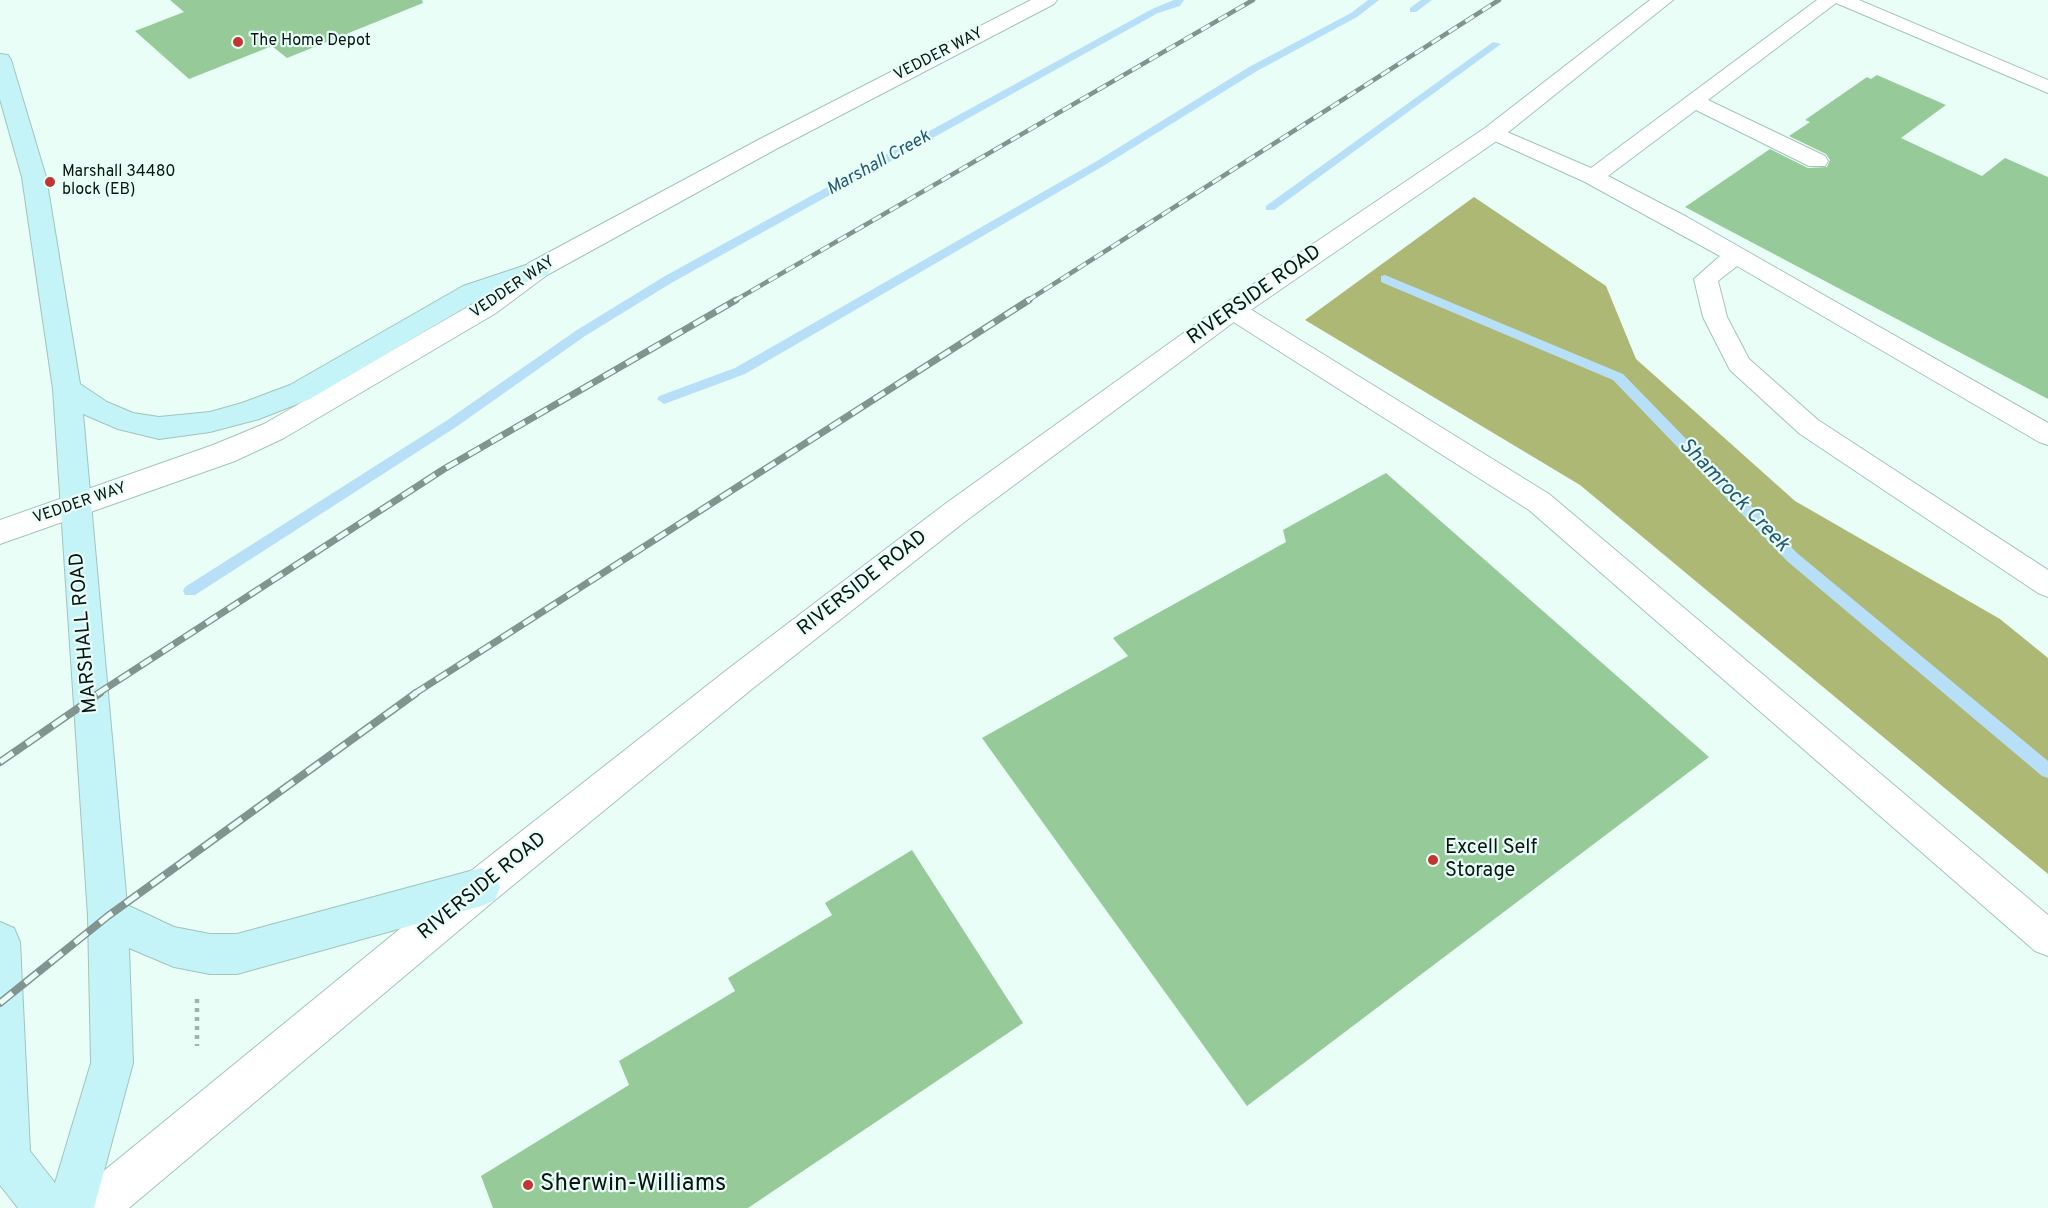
<!DOCTYPE html>
<html>
<head>
<meta charset="utf-8">
<style>
  body { margin:0 }
  canvas { display:block; background:#e8fef7 }
</style>
</head>
<body>
<canvas width="2048" height="1208"></canvas>
<script>
const c = document.querySelector('canvas').getContext('2d');
c.lineJoin = 'round';
function paint(path, color) {
  c.fillStyle = color;
  c.fill(path, 'evenodd');
}
function shape(rows) {
  const path = new Path2D();
  for (const r of rows) {
    path.moveTo(r[0], r[1]);
    for (let i = 2; i < r.length; i += 2) path.lineTo(r[i], r[i + 1]);
  }
  return path;
}
function strokePath(path, color, width, dash) {
  c.strokeStyle = color;
  c.lineWidth = width;
  c.lineCap = dash ? 'butt' : 'round';
  c.setLineDash(dash || []);
  c.stroke(path);
}
function write(font, color, halo, rows, align = 'center') {
  c.font = font + ' Overpass,sans-serif';
  c.lineWidth = 4.5;
  c.setLineDash([]);
  c.textBaseline = 'middle';
  c.strokeStyle = halo;
  c.fillStyle = color;
  for (const [text, x, y, turn = 0] of rows) {
    c.save();
    c.translate(x, y);
    c.rotate((+turn || 0) * Math.PI / 180);
    c.textAlign = isNaN(turn) ? turn : align;
    if (halo) c.strokeText(text, 0, 0);
    c.fillText(text, 0, 0);
    c.restore();
  }
}
paint(shape([
  [1474,197,1606,286,1636,359,1795,501,2000,619,2048,658,2048,874,1580,485,1305,320]
]), '#aeb875');
paint(shape([
  [1174,0,1184,0,1180,6,1158,13,673,282,585,336,456,427,195,595,185,595,183,591,185,587,446,421,577,330,665,276,1152,9,1174,0],
  [1368,0,1379,0,1357,17,1257,71,1105,165,745,374,664,404,657,399,659,396,735,368,1097,161,1249,67,1351,13,1368,0],
  [1421,0,1432,0,1416,12,1410,12,1410,8,1421,0],
  [1493,42,1501,44,1274,210,1266,210,1266,206,1493,42],
  [1385,275,1623,374,1797,553,2048,761,2048,778,2042,776,1787,561,1613,380,1381,282,1381,276,1385,275]
]), '#b7dff7');
paint(shape([
  [170,0,422,0,423,3,287,58,272,46,189,79,135,31,184,12],
  [1877,75,1946,105,1901,138,1982,176,2005,158,2048,177,2048,399,1685,207,1770,149,1808,168,1827,167,1830,160,1826,154,1789,136,1810,122,1805,120,1867,77,1871,79],
  [1386,473,1709,757,1247,1106,982,738,1128,656,1113,638,1286,542,1283,530],
  [912,850,1023,1023,748,1208,493,1208,481,1176,629,1085,619,1061,735,991,728,978,832,915,825,903]
]), '#96cb99');
const service = shape([
  [1817,0,1859,0,2048,80,2048,93,1836,3,1708,100,1825,156,1828,161,1825,166,1809,166,1696,110,1608,176,1687,217,2048,423,2048,445,2039,442,1737,266,1718,281,1727,317,1749,359,1818,420,2048,570,2048,597,2038,593,1800,434,1730,370,1703,317,1694,279,1720,256,1585,182,1486,137,1482,133,1486,129,1500,129,1591,168,1817,0],
  [1233,302,1242,304,1549,494,2048,915,2048,956,2035,951,1529,510,1224,316,1221,310,1224,304,1233,302]
]);
const minor = shape([
  [1031,0,1057,0,1054,4,776,149,547,275,496,313,284,438,235,461,0,544,0,520,213,445,264,424,478,301,529,263,760,139,1031,0]
]);
const tertiary = shape([
  [1650,0,1673,0,1501,138,1242,316,967,520,752,689,495,900,129,1208,71,1208,78,1192,467,874,728,669,945,504,1224,304,1485,128,1650,0]
]);
const secondary = shape([
  [0,54,8,55,11,60,46,177,80,384,107,402,133,413,159,417,210,412,242,403,290,385,463,286,538,261,547,263,551,269,547,275,481,298,310,399,259,419,210,432,159,439,118,429,83,414,127,905,174,927,210,934,237,934,481,868,495,874,500,887,495,900,481,906,237,974,210,974,174,967,129,948,133,1063,94,1208,18,1208,0,1185,0,922,14,928,20,942,30,1151,55,1183,91,1063,88,916,53,389,22,177,0,99,0,54]
]);
strokePath(service, '#a2c4ba', 2);
strokePath(minor, '#a2c4ba', 2);
strokePath(tertiary, '#a2c4ba', 2);
strokePath(secondary, '#a2c4ba', 2);
strokePath(shape([
  [197,999,197,1046]
]), '#9fb2ac', 4.5, [4, 5]);
paint(service, '#fff');
paint(minor, '#fff');
paint(tertiary, '#fff');
paint(secondary, '#c4f3f8');
const railFar2 = shape([
  [734,301,1253,0],
  [1027,301,1499,0]
]);
const railFar1 = shape([
  [97,694,444,469,736,300],
  [414,694,1029,300]
]);
const rail = shape([
  [0,762,100,693],
  [0,1003,108,916,416,693]
]);
strokePath(railFar2, '#82948f', 4.5);
strokePath(railFar1, '#82948f', 7);
strokePath(rail, '#82948f', 8);
strokePath(railFar2, '#e8fef7', 3, [10]);
strokePath(railFar1, '#e8fef7', 4.5, [13]);
strokePath(rail, '#e8fef7', 5, [16]);
for (const [x, y, r, color] of [
  [238,42,6,"#c33533"],
  [50,182,6,"#c33533"],
  [1433,860,6,"#c33533"],
  [528,1185,6,"#c33533"]
]) {
  const dot = new Path2D();
  dot.arc(x, y, r, 0, 2 * Math.PI);
  c.fillStyle = color;
  c.fill(dot);
  strokePath(dot, '#e8fef7', 2);
}
write('16px', '#081512', '#e8fef7', [
  ["The Home Depot",250,42],
  ["Marshall 34480",62,173],
  ["block (EB)",62,191]
], 'left');
write('16px', '#081512', '#e8fef7', [
  ["VEDDER WAY",939,55,-27],
  ["VEDDER WAY",513,288,-34],
  ["VEDDER WAY",80,504,-19]
]);
write('italic 18px', '#245874', '#e8fef7', [
  ["Marshall Creek",879,164,-29]
]);
write('20px', '#081512', '#e8fef7', [
  ["RIVERSIDE ROAD",1255,296,-35],
  ["RIVERSIDE ROAD",863,584,-38],
  ["MARSHALL ROAD",85,633,-95],
  ["RIVERSIDE ROAD",483,887,-39]
]);
write('20px', '#081512', '#e8fef7', [
  ["Excell Self",1445,849],
  ["Storage",1445,872]
], 'left');
write('italic 21px', '#245874', '#e8fef7', [
  ["Shamrock Creek",1733,496,46]
]);
write('24px', '#081512', '#e8fef7', [
  ["Sherwin-Williams",540,1185]
], 'left');
</script>
</body>
</html>
